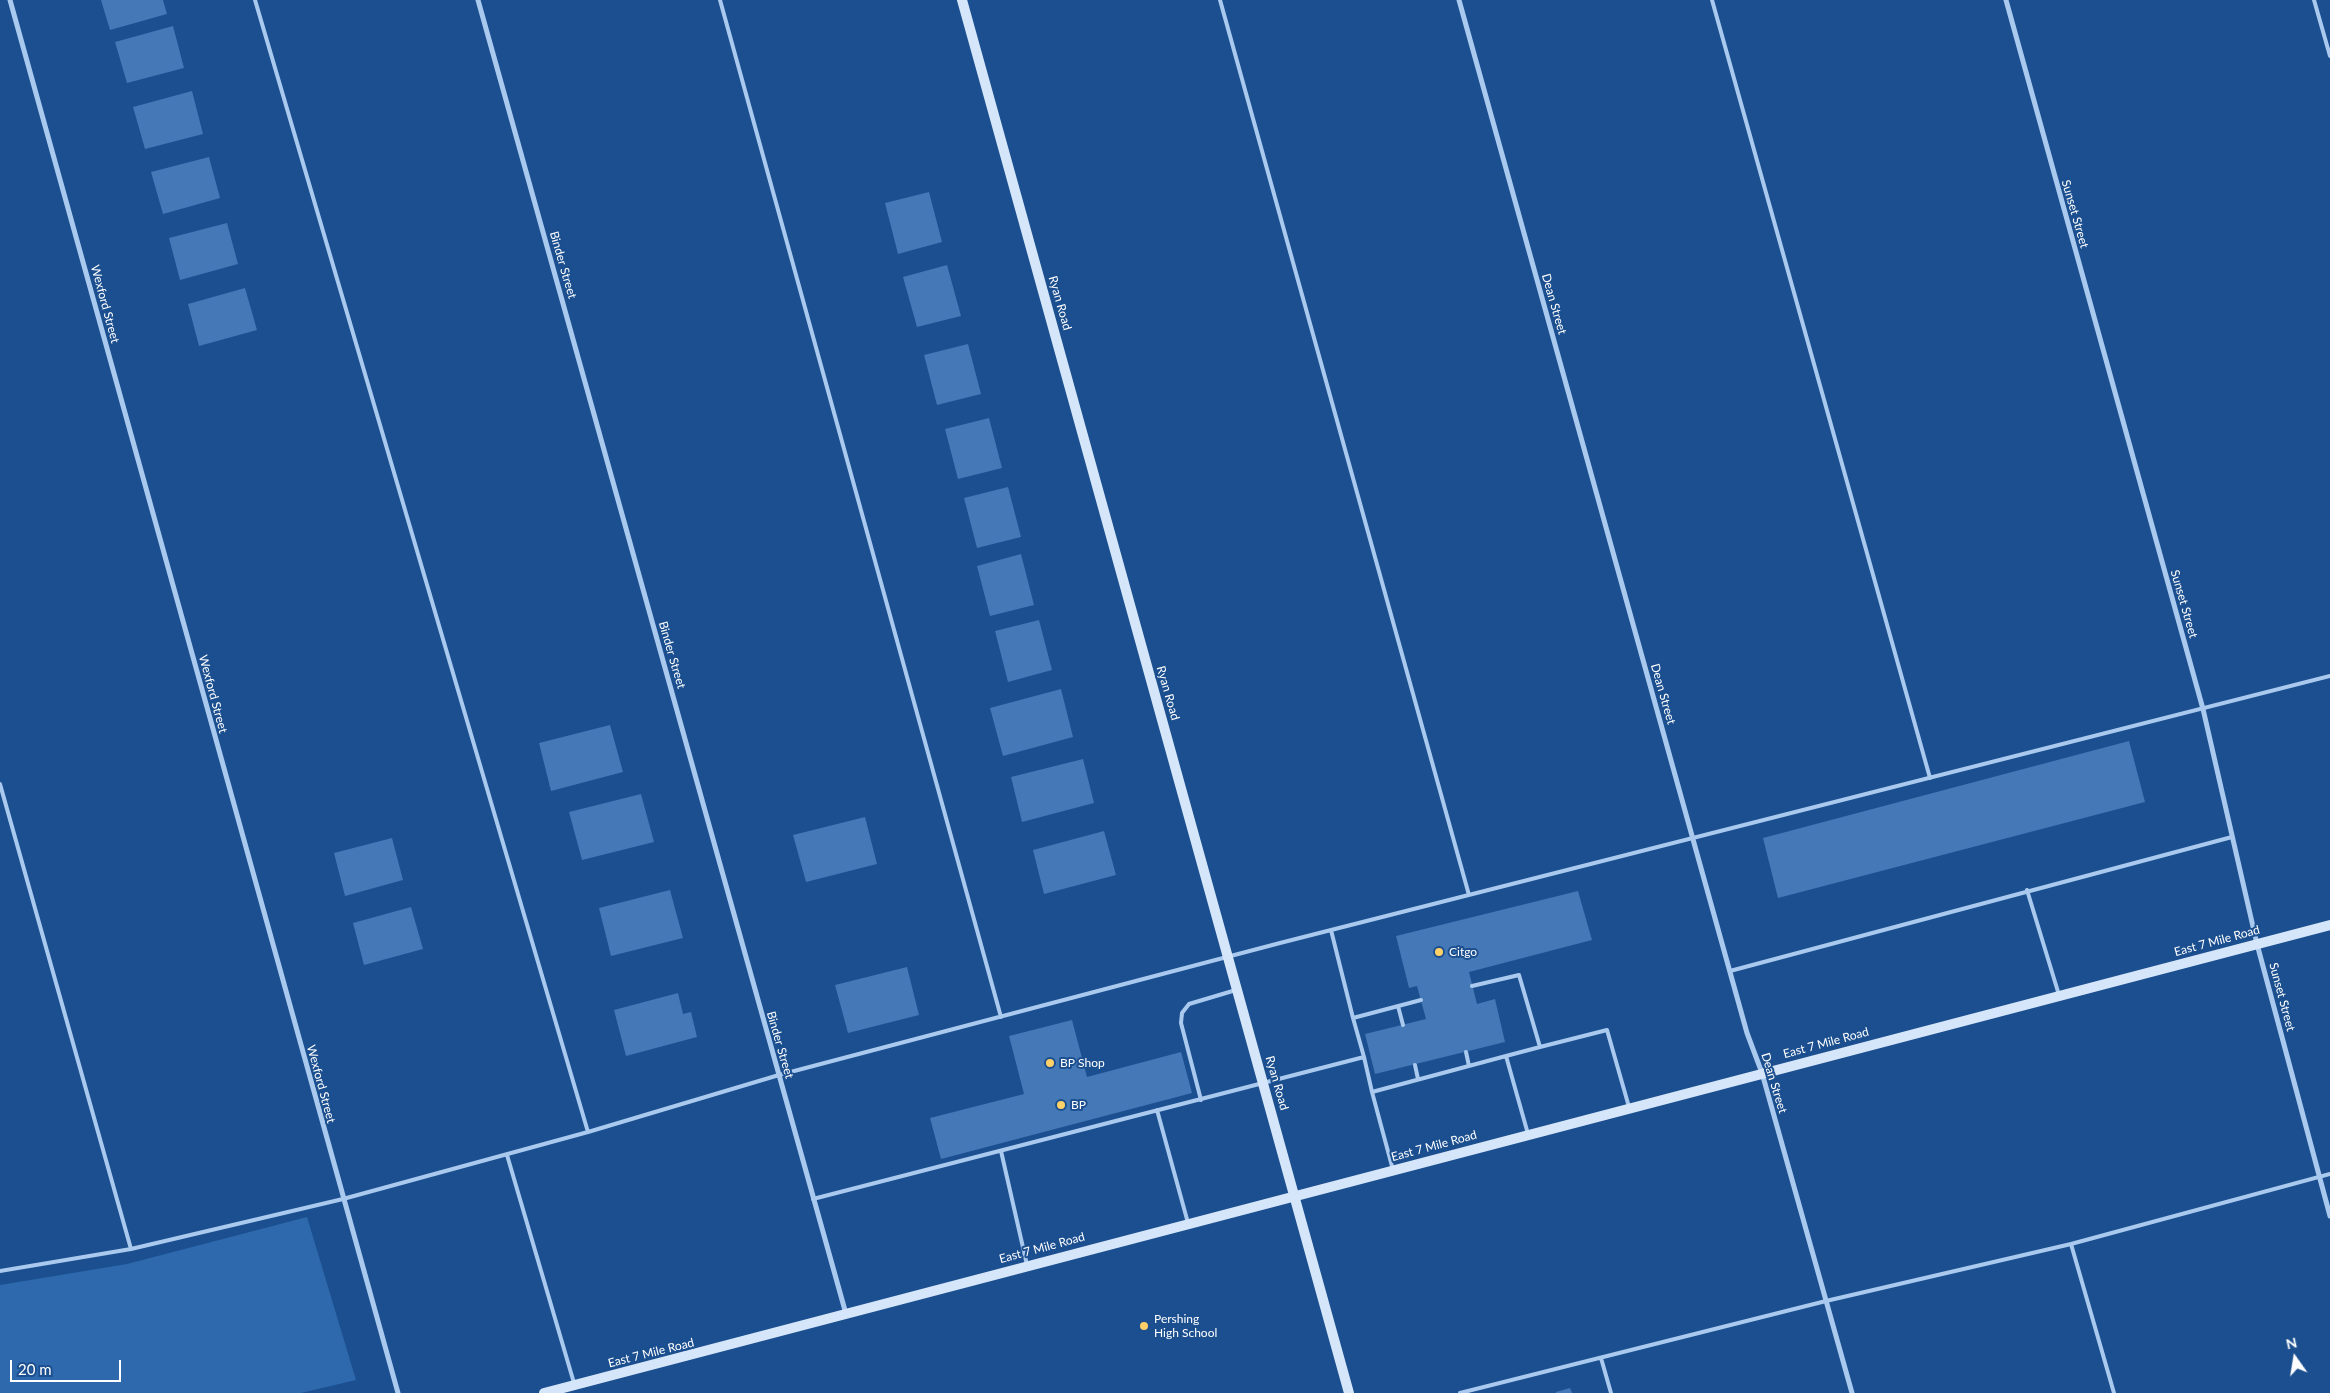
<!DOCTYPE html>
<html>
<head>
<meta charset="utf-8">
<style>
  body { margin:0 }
  #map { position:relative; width:2330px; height:1393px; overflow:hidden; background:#1b4f8f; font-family:Lato,sans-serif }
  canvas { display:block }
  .north { position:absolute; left:2270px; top:1333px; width:50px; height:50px; -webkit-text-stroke:4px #1b4f8f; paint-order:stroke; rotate:347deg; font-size:14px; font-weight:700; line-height:20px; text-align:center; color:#fff }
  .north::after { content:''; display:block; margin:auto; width:18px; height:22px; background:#fff; clip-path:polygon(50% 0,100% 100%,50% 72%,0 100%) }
  .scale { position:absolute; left:10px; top:1360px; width:111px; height:22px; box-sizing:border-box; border:2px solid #fff; border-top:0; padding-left:6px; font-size:15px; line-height:18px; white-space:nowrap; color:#fff; -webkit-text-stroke:4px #1b4f8f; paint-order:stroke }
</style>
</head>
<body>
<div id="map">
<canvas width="2330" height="1393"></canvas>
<div class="north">N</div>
<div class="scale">20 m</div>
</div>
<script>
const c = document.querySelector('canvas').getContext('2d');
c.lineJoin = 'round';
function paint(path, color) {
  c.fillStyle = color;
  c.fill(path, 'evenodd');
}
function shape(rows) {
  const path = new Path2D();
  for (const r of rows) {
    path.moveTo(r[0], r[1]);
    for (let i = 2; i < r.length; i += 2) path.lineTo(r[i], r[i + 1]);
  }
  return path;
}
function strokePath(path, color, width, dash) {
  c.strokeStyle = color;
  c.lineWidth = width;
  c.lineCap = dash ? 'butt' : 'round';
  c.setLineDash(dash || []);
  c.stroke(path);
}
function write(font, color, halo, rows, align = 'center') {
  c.font = font + ' Lato,sans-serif';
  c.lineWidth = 4;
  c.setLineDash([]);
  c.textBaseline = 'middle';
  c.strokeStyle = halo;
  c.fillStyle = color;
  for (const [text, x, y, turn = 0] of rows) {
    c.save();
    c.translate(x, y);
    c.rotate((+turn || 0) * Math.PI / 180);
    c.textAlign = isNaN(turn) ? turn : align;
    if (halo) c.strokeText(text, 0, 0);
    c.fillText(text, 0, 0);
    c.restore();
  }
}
paint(shape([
  [307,1217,356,1380,301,1393,0,1393,0,1285,127,1264]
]), '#2e69ad');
paint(shape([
  [101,0,163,0,167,14,110,30],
  [173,26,184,68,127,83,115,42],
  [192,91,203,134,145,149,133,107],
  [209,157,220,198,163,214,151,172],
  [929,192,942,242,898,254,885,203],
  [227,223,238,264,180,280,169,238],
  [947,265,961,316,917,327,903,277],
  [245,288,257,330,199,346,188,304],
  [968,344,981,394,937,405,924,355],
  [989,418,1002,468,958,479,945,429],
  [1008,487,1021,537,977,548,964,498],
  [1021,554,1034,605,990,616,977,566],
  [1039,620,1052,670,1008,682,995,631],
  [1061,689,1073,737,1003,756,990,708],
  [610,725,623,772,551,791,539,743],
  [2129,741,2145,802,1778,898,1763,838],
  [1083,759,1094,803,1022,822,1011,777],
  [641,794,654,842,582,860,569,812],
  [865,817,877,864,806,882,793,835],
  [1104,831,1116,875,1044,894,1033,850],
  [392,838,403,880,345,896,334,853],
  [670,890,683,938,611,956,599,908],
  [1578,891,1592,940,1469,972,1477,1004,1495,999,1505,1042,1375,1074,1365,1034,1426,1019,1417,986,1409,988,1396,936],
  [411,907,423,949,364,965,353,923],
  [907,967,919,1015,848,1033,835,985],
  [678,993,683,1014,691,1012,697,1037,626,1056,614,1010],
  [1072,1020,1087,1077,1181,1052,1192,1093,941,1159,930,1118,1024,1094,1009,1036],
  [1570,1388,1572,1393,1556,1393,1556,1392]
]), '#4478b7');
strokePath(shape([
  [255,0,588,1132],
  [720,0,1001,1017],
  [1220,0,1469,895],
  [1712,0,1930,778],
  [2314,0,2330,56],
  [0,784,131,1249],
  [2027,890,2059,995],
  [1331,930,1353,1018,1421,1000],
  [1730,971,2232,837],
  [1472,986,1519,975,1540,1047],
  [1398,1006,1403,1025],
  [1353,1018,1364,1057],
  [1466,1052,1469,1066],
  [1415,1065,1418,1079],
  [1201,1100,1181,1023,1182,1013,1189,1004,1236,990],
  [1157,1110,1188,1223],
  [1528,1134,1506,1056,1540,1047,1607,1030,1629,1107],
  [1001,1151,1027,1265],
  [507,1155,574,1383],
  [1393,1170,1372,1092,1506,1056],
  [813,1199,1364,1057,1372,1092],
  [2071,1244,2114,1393],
  [0,1271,131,1249,343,1199,588,1132,779,1075,1280,943,2330,676],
  [1601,1358,1611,1393],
  [1460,1393,1826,1301,2071,1244,2330,1174]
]), '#a9c9ee', 4);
strokePath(shape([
  [10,0,398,1393],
  [478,0,846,1314],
  [1459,0,1747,1033,1762,1073,1852,1393],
  [2006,0,2203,709,2257,944,2330,1216]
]), '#a9c9ee', 5);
strokePath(shape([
  [962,0,1349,1393],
  [544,1393,2330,925]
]), '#d6e6fa', 10);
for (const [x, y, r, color] of [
  [1439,952,5,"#ffd166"],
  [1050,1063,5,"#ffd166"],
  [1061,1105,5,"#ffd166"],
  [1144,1326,5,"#ffd166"]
]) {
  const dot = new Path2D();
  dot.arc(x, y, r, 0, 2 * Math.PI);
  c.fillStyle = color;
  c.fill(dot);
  strokePath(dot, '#1b4f8f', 2);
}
write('12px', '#fff', '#1b4f8f', [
  ["Sunset Street",2075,214,74],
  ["Binder Street",563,265,74],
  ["Ryan Road",1060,303,74],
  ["Wexford Street",105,304,75],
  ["Dean Street",1554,304,74],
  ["Sunset Street",2184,604,74],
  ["Binder Street",672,655,74],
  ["Ryan Road",1168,693,74],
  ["Wexford Street",213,694,75],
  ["Dean Street",1663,694,74],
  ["East 7 Mile Road",2217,941,-15],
  ["Sunset Street",2282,997,75],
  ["East 7 Mile Road",1826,1043,-15],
  ["Binder Street",780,1045,74],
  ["Ryan Road",1277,1083,74],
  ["Dean Street",1774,1083,73],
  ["Wexford Street",321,1084,75],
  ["East 7 Mile Road",1434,1146,-15],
  ["East 7 Mile Road",1042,1248,-15],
  ["East 7 Mile Road",651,1353,-14]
]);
write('12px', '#fff', '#1b4f8f', [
  ["Citgo",1449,952],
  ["BP Shop",1060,1063],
  ["BP",1071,1105],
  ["Pershing",1154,1319],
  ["High School",1154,1333]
], 'left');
</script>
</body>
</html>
